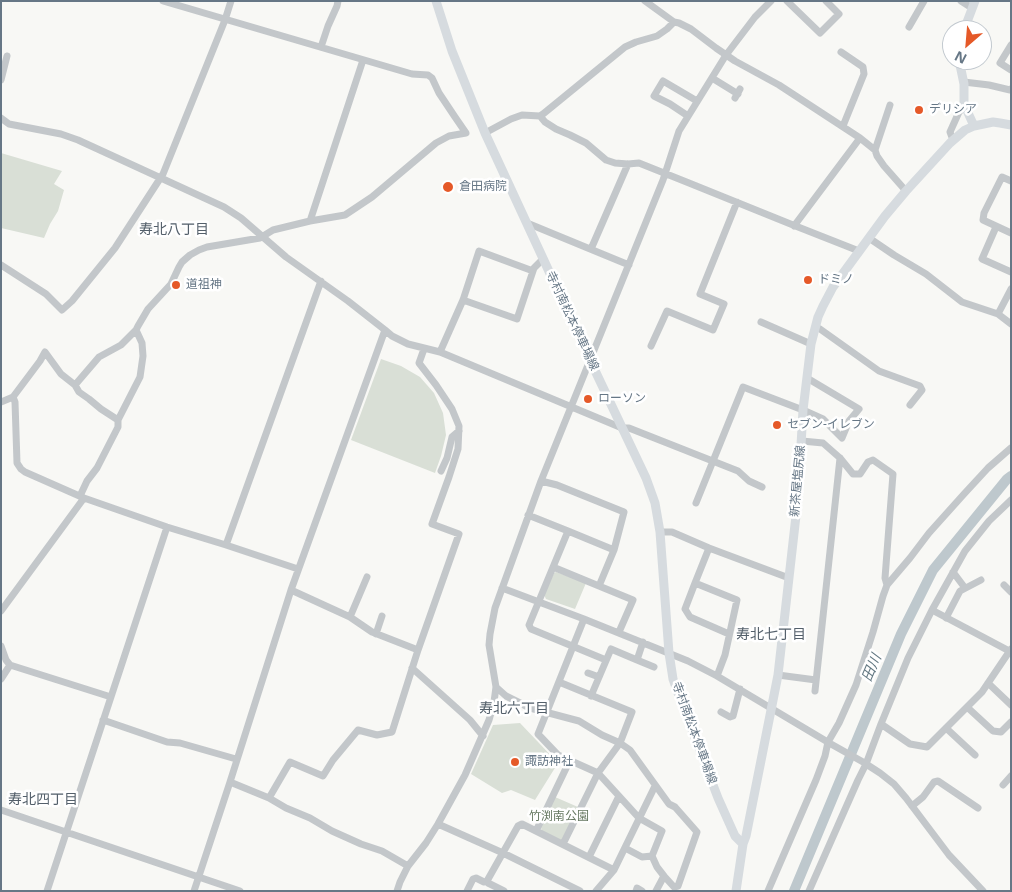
<!DOCTYPE html>
<html>
<head>
<meta charset="utf-8">
<style>
  body { margin:0 }
  #map { position:relative; width:1012px; height:892px; overflow:hidden; background:#f8f8f5; font-family:"Noto Sans",sans-serif }
  canvas { display:block }
  .frame { position:absolute; inset:0; border:2px solid #667786; pointer-events:none }
  .north { position:absolute; left:942px; top:20px; width:50px; height:50px; box-sizing:border-box; background:#fff; border:1px solid #c2c9cf; border-radius:50%; rotate:207deg; font-size:14px; font-weight:700; line-height:20px; text-align:center; color:#667786 }
  .north::after { content:''; display:block; margin:auto; width:18px; height:22px; background:#e55928; clip-path:polygon(50% 0,100% 100%,50% 72%,0 100%) }
</style>
</head>
<body>
<div id="map">
<canvas width="1012" height="892"></canvas>
<div class="frame"></div>
<div class="north">N</div>
</div>
<script>
const c = document.querySelector('canvas').getContext('2d');
c.lineJoin = 'round';
function paint(path, color) {
  c.fillStyle = color;
  c.fill(path, 'evenodd');
}
function shape(rows) {
  const path = new Path2D();
  for (const r of rows) {
    path.moveTo(r[0], r[1]);
    for (let i = 2; i < r.length; i += 2) path.lineTo(r[i], r[i + 1]);
  }
  return path;
}
function strokePath(path, color, width, dash) {
  c.strokeStyle = color;
  c.lineWidth = width;
  c.lineCap = dash ? 'butt' : 'round';
  c.setLineDash(dash || []);
  c.stroke(path);
}
function write(font, color, halo, rows, align = 'center') {
  c.font = font + ' "Noto Sans","Noto Sans JP",sans-serif';
  c.lineWidth = 5;
  c.setLineDash([]);
  c.textBaseline = 'middle';
  c.strokeStyle = halo;
  c.fillStyle = color;
  for (const [text, x, y, turn = 0] of rows) {
    c.save();
    c.translate(x, y);
    c.rotate((+turn || 0) * Math.PI / 180);
    c.textAlign = isNaN(turn) ? turn : align;
    if (halo) c.strokeText(text, 0, 0);
    c.fillText(text, 0, 0);
    c.restore();
  }
}
paint(shape([
  [1,153,62,171,54,184,64,190,58,211,50,224,44,238,1,228],
  [381,359,401,366,420,377,434,393,443,413,446,435,441,456,435,473,351,440],
  [556,572,586,583,575,609,546,599,544,595,554,573],
  [520,723,558,763,535,800,511,790,502,793,471,774,493,725],
  [555,797,578,807,563,839,560,840,542,832,541,827]
]), '#d9dfd6');
strokePath(shape([
  [794,891,901,634,933,570,1007,479,1011,476]
]), '#bec8cd', 10);
strokePath(shape([
  [645,1,674,22,679,23,691,29,716,48,735,61,779,85,860,138,875,150,877,156,884,166,906,191],
  [787,1,820,33,839,14,826,1],
  [961,1,972,8],
  [909,27,924,1],
  [1011,45,1000,63,1011,70],
  [321,47,328,26,337,6,338,1],
  [841,52,863,67,864,74,843,126],
  [712,78,738,94],
  [1,80,7,56],
  [964,82,989,85,1010,90,1011,89],
  [735,98,740,89],
  [540,116,545,122,556,129,570,135,586,143,606,160,615,163,628,164,639,163,689,183,793,225,859,251],
  [688,116,670,104,654,96,663,81,697,101],
  [1,118,9,124,61,134,78,140,224,207,241,218,286,257,348,301,385,330,392,336,408,344,440,352,622,428,629,428,738,471,749,481,762,487],
  [485,133,511,119,522,115,540,116,543,114,625,47,636,42,657,36,667,29,674,22],
  [953,140,950,132,959,112,965,106],
  [875,150,890,105],
  [1011,181,1002,177,984,213,983,220,1011,233],
  [310,221,363,60],
  [527,223,629,265],
  [794,226,860,138],
  [996,227,982,259,1011,272],
  [869,238,894,255,926,274,962,302,998,314,1011,324],
  [591,249,628,164],
  [1,265,46,294,62,310,72,301,115,248,163,174,225,20,231,1],
  [463,300,517,319,534,268,543,259],
  [998,314,1011,289],
  [761,322,811,344],
  [815,327,820,329,879,371,920,386,922,390,910,405],
  [651,346,667,311,713,330,724,304,700,294,737,202],
  [440,352,463,300,479,251,533,271],
  [75,385,99,357,121,345,136,330],
  [13,397,15,402,17,463,21,469,25,472,84,498,167,527,226,545,298,569],
  [1,402,13,397,40,361,45,352,61,374,75,385,79,392,89,399,101,409,118,420],
  [802,441,823,443,840,458,853,474,860,474,868,462,873,460,893,474,885,578,887,585],
  [441,471,447,458,452,437,459,431],
  [541,481,557,485,624,512,614,550,599,586,633,600,619,632],
  [80,496,87,481,97,468,118,427,118,420,140,377,143,356,142,343,136,330,138,326,148,309,171,284,179,267,182,262,190,255,199,250,207,247,260,238,273,230,310,221,345,215,372,197,436,143,449,136,466,133,455,117,439,93,432,78,428,75,412,74,163,1],
  [696,503,743,387,803,410,823,419,842,438,849,421,859,409,807,378],
  [528,515,568,531],
  [660,532,672,532,709,548,789,578],
  [226,545,321,281],
  [709,548,695,583,737,600,725,655,717,676],
  [553,567,599,586],
  [953,572,965,588],
  [695,583,685,609,690,617,729,634],
  [1004,585,1011,592],
  [502,588,584,619,688,661,717,676,831,744,863,762,880,773,894,784,906,798,949,855,983,891],
  [291,590,350,617,372,632,418,650],
  [932,610,1011,652],
  [1,611,84,498],
  [350,617,367,577],
  [946,618,960,591,981,580],
  [584,619,538,734,558,755,598,773,619,796,589,857],
  [376,634,382,616],
  [1,646,6,660,10,665,111,697],
  [606,660,531,629,529,625,568,531,614,550],
  [637,660,654,667],
  [412,668,470,720,483,736],
  [588,673,599,677],
  [778,675,816,680],
  [1,679,10,665],
  [559,682,632,712,620,743,598,773,563,844],
  [988,683,1011,705],
  [496,687,506,696,530,708,579,721,602,735,620,743,630,750,669,804,675,807,697,832,678,886,674,887,664,876],
  [815,691,840,458],
  [591,696,611,649,637,660,643,642],
  [967,707,993,731,1001,732,1011,722],
  [721,712,730,717,733,716,740,689],
  [103,720,167,742,180,743,236,759],
  [881,724,910,744,927,747,982,692,1011,649],
  [946,728,975,755],
  [230,782,269,798,286,808,310,818,332,831,361,844,382,851,408,866],
  [1003,785,1011,776],
  [619,796,639,818,662,831,652,856,657,867,664,876,656,891],
  [269,798,290,762,323,776,333,760,358,730,377,735,392,732,418,650,459,534,432,524,449,477,458,449,459,426,452,409,436,385,419,363,424,349],
  [912,806,923,797,934,782,938,781,978,808],
  [1,810,240,891],
  [438,824,503,853,580,891],
  [536,831,570,760],
  [625,848,642,857,652,856],
  [487,881,518,826,522,824,614,870],
  [47,891,167,527],
  [194,891,230,782,291,590,385,330],
  [397,891,400,882,408,866,426,843,438,824,465,775,489,720,494,702,496,687,489,645,490,634,495,608,541,481,663,180,679,131,726,55,755,17,771,1],
  [467,891,473,879,476,878,484,882,487,881,488,883,504,891],
  [596,891,614,870,655,786],
  [636,891,637,888,642,891],
  [768,891,816,780,825,756,828,742,839,723,856,685,873,632,883,596,887,585,910,558,929,533,964,494,988,468,1011,448],
  [809,891,858,780,866,764,881,724,908,658,932,610,965,551,989,521,1011,500]
]), '#c3c7ca', 7);
strokePath(shape([
  [436,1,452,51,485,133,590,360,646,478,655,503,660,532,669,653,673,679,678,693,718,798,735,836,743,844],
  [964,30,975,1],
  [959,60,964,84,964,104,974,126],
  [736,891,743,844,746,836,778,675,798,498,803,410,811,344,818,317,823,306,833,287,885,216,906,191,950,143,965,130,974,126,993,122,1000,123,1011,125]
]), '#d6dbdf', 9);
for (const [x, y, r, color] of [
  [919,110,5,"#e55928"],
  [448,187,6,"#e55928"],
  [808,280,5,"#e55928"],
  [176,285,5,"#e55928"],
  [588,399,5,"#e55928"],
  [777,425,5,"#e55928"],
  [515,762,5,"#e55928"]
]) {
  const dot = new Path2D();
  dot.arc(x, y, r, 0, 2 * Math.PI);
  c.fillStyle = color;
  c.fill(dot);
  strokePath(dot, '#fff', 2);
}
write('12px', '#667786', '#fff', [
  ["デリシア",929,110],
  ["倉田病院",459,187],
  ["ドミノ",818,280],
  ["道祖神",186,285],
  ["ローソン",598,399],
  ["セブン-イレブン",787,425],
  ["諏訪神社",525,762]
], 'left');
write('12px', '#667786', '#fff', [
  ["寺村南松本停車場線",572,321,65],
  ["新茶屋塩尻線",798,481,-85],
  ["寺村南松本停車場線",694,733,70]
]);
write('12px', '#667861', '#fff', [
  ["竹渕南公園",559,817]
]);
write('14px', '#54606b', '#fff', [
  ["寿北八丁目",174,230],
  ["寿北七丁目",771,635],
  ["寿北六丁目",514,709],
  ["寿北四丁目",43,800]
]);
write('italic 14px', '#637882', '#fff', [
  ["田川",872,668,-67]
]);
</script>
</body>
</html>
